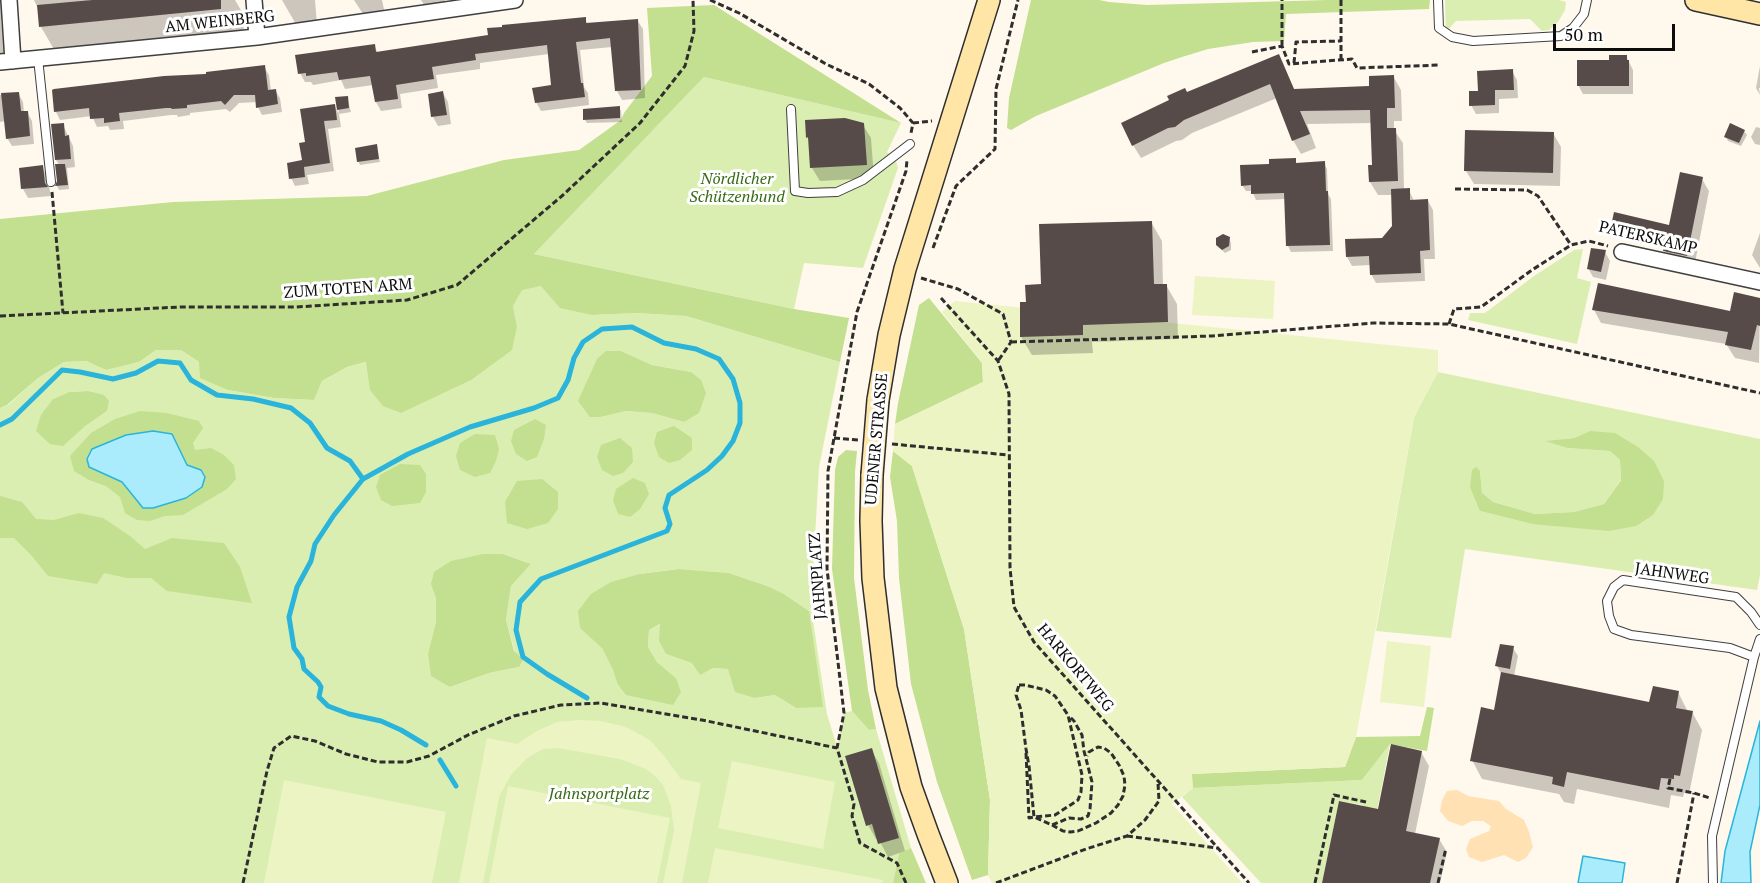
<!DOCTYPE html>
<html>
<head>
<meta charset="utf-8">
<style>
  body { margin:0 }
  #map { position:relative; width:1760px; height:883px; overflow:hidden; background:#fff8ec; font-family:"PT Serif",serif }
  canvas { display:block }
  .scale { position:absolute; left:1553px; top:24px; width:122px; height:27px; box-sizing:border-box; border:3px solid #0c0c0c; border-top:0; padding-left:8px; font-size:18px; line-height:21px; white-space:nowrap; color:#0c0c0c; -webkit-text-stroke:4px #fff; paint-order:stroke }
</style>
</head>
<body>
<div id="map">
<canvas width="1760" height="883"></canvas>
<div class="scale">50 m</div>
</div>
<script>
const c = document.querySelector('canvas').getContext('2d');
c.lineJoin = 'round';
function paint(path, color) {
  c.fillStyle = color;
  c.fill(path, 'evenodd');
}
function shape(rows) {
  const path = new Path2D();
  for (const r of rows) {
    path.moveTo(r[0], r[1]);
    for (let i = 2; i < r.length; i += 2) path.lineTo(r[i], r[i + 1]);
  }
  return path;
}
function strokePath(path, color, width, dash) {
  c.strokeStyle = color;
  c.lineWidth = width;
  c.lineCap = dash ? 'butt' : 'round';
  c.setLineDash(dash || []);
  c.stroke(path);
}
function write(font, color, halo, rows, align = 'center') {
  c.font = font + ' "PT Serif",serif';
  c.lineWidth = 6;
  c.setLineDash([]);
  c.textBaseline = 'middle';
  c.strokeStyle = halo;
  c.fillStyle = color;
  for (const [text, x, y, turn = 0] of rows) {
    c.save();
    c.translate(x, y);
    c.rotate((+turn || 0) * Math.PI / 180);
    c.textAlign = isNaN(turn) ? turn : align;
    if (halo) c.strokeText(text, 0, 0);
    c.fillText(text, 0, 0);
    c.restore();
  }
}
paint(shape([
  [1445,0,1559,0,1566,2,1565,10,1558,22,1549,30,1542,31,1530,19,1456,21,1446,32],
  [704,77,901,123,887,152,896,161,898,168,863,268,804,263,794,309,534,254],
  [1583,249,1577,278,1591,282,1577,344,1468,320,1470,313,1485,313,1534,276,1574,250],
  [541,286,592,315,636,313,686,316,840,362,819,467,811,607,827,714,837,747,844,713,852,711,869,730,876,729,911,848,899,853,893,883,0,883,0,408,8,405,38,378,64,362,86,361,106,370,139,362,156,350,181,350,199,362,228,390,274,398,314,400,322,381,347,367,517,326,513,306,522,289],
  [621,351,652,365,691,372,684,422,652,413,625,411],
  [88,391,107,411,84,427,53,399,69,392],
  [483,554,503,554,531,564,511,586,506,620,519,667,489,673,450,687,428,653,436,622,436,598],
  [679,569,729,573,770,587,784,594,809,611,796,708,775,695,755,698,728,669,713,668,700,674,693,663,666,654,661,624,649,630,648,647,657,662,676,678,617,683,613,670,602,648,640,574],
  [1438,372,1760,439,1760,575,1757,590,1465,549,1451,638,1376,631,1414,417],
  [1590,431,1663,499,1532,524,1480,511,1480,471,1482,494,1493,502,1535,514,1574,512,1604,504,1621,479,1620,460,1610,451,1567,448,1547,441,1574,438],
  [1390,744,1377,811,1361,808,1362,805,1339,801,1322,883,1261,883,1182,797,1193,788,1362,780]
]), '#dbeeb1');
paint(shape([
  [1031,0,1099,0,1109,2,1147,5,1328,0,1430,0,1429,9,1286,14,1284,41,1253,42,1208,49,1182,57,1164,63,1036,116,1011,130,1007,128,1009,98],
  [714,5,901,123,704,77,534,254,794,309,849,318,840,362,686,316,636,313,592,315,560,308,541,286,522,290,513,306,517,326,512,350,471,380,401,413,383,406,370,390,366,362,347,367,322,381,314,400,274,398,228,390,200,378,199,362,181,350,156,350,139,362,106,370,86,361,64,362,38,378,7,405,0,408,0,219,173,202,367,196,504,160,579,150,621,120,624,113,652,76,647,8],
  [929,298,982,363,983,382,895,424,898,403,919,305],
  [606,351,621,351,652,365,691,372,701,380,706,393,699,413,684,422,652,413,625,411,600,417,590,417,578,401,597,359],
  [88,391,104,395,109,401,107,411,84,427,63,446,50,444,36,431,41,415,53,399,69,392],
  [140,411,167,413,199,421,203,428,193,443,195,450,211,448,224,455,234,465,236,479,227,489,183,515,165,516,150,521,137,520,125,513,120,497,106,486,89,480,74,471,70,456,91,433,115,419],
  [172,434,187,465,201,470,168,502,152,508,143,508,122,482],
  [535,419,546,425,544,439,537,457,527,461,516,454,511,441,514,430],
  [674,426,692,438,692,450,680,460,669,463,659,457,654,443,657,432],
  [1590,431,1615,433,1638,447,1654,461,1664,481,1663,499,1653,515,1636,526,1609,531,1532,524,1480,511,1470,487,1472,470,1476,467,1480,471,1482,493,1493,502,1535,514,1574,512,1604,504,1621,480,1620,460,1610,451,1567,448,1545,441,1574,438],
  [475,434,495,435,499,449,496,461,490,473,475,477,460,470,456,456,460,443],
  [620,438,632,448,633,462,623,473,613,476,602,470,597,457,601,445],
  [846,450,857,451,855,472,854,578,868,690,876,729,869,730,852,711,832,569,835,470,838,457],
  [893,451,912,466,964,629,990,800,988,875,972,880,937,782,911,684,899,578,897,521,890,477],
  [400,464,420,465,426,474,426,492,420,503,392,506,381,500,376,487,380,475],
  [633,478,645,483,649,494,640,509,630,517,618,514,613,500,616,489],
  [542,479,558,492,558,509,548,523,527,529,507,523,505,502,517,481],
  [0,496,22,502,36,519,54,520,79,513,103,518,130,536,145,549,172,538,224,543,240,567,252,603,167,591,151,578,127,578,104,573,97,584,48,576,32,556,14,538,0,538],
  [483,554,503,554,531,564,511,586,506,620,514,651,523,659,519,667,489,673,450,687,431,676,428,653,436,622,436,598,431,584,434,572,451,561],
  [679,569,729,573,770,587,784,594,809,611,823,707,796,708,775,695,755,698,735,692,728,669,713,668,700,675,692,663,666,654,659,641,660,624,649,630,648,647,657,662,676,678,681,692,673,705,626,695,617,683,613,670,602,648,580,628,578,611,591,594,611,582,640,574],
  [1427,707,1434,708,1427,751,1390,744,1362,780,1193,788,1191,774,1345,767,1356,737,1420,736],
  [911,848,926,883,893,883,899,853]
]), '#c2e08f');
paint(shape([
  [1457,790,1468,796,1499,801,1506,809,1524,820,1529,832,1533,847,1526,858,1518,862,1504,855,1482,862,1469,857,1466,849,1470,839,1489,831,1491,826,1483,821,1472,821,1462,826,1448,821,1440,811,1442,800,1447,791]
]), '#ffe1b4');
paint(shape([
  [1195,276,1275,281,1273,319,1192,315],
  [955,301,1438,350,1438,372,1414,417,1356,737,1345,767,1192,774,1193,788,1172,804,1242,883,992,883,988,875,990,800,964,629,912,466,893,451,895,424,983,382,982,363,942,312],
  [1387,641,1431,646,1424,707,1380,702],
  [580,720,601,721,626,727,650,740,665,757,681,779,701,783,682,883,663,883,674,831,671,806,663,785,655,776,646,769,620,759,558,748,543,749,527,758,511,775,499,797,483,883,459,883,487,738,517,744,537,731,557,722],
  [732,761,835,782,823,849,718,828],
  [284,780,446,812,432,883,264,883],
  [508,786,670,818,657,883,489,883],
  [715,848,883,880,882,883,708,883]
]), '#ecf4c4');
const water = shape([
  [153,431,172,434,187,465,201,470,205,477,202,487,186,498,153,508,143,508,122,482,89,467,87,459,92,449,126,435,153,431],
  [1760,721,1760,805,1750,852,1751,883,1721,883,1725,851,1760,721],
  [1583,856,1625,863,1622,883,1578,883,1583,856]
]);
paint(water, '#aaecfc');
strokePath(water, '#2ab4db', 1.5);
paint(shape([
  [0,0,6,0,8,19,1,20,5,53,0,58],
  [34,0,89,0,89,1,103,0,235,0,242,12,244,32,55,51,41,27,39,11],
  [282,0,315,0,317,25,297,26],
  [354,0,382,0,385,14,365,17],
  [421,0,445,0,446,5,426,8],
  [585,19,588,24,637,20,643,29,645,98,622,100,617,91,612,47,580,50,584,87,588,93,589,105,541,111,536,102,552,87,549,54,480,63,480,69,436,75,438,88,400,94,402,108,381,111,376,102,373,85,345,89,341,80,313,85,311,82,305,82,300,73,374,46,378,53,490,36],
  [1278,56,1295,91,1371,87,1393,76,1401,90,1402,121,1394,121,1394,130,1403,143,1404,190,1409,190,1414,201,1428,201,1433,210,1435,259,1424,259,1425,281,1376,283,1371,274,1371,265,1352,266,1347,257,1383,239,1394,227,1393,195,1378,195,1370,182,1374,166,1372,123,1307,124,1316,148,1301,154,1293,140,1277,98,1192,133,1182,140,1176,141,1141,158,1133,145,1187,94],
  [1626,56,1633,70,1633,94,1583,94,1578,85,1611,61],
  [1760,66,1760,88,1759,88,1760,95,1756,88],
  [264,67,269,75,271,91,275,90,280,98,282,112,262,115,258,107,257,102,239,103,230,112,226,109,190,113,190,115,178,117,177,115,171,115,123,121,124,129,110,130,108,126,97,127,92,116,60,120,56,112,53,91],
  [1512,71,1517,80,1518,98,1499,99,1499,113,1476,114,1471,105,1479,92],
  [18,93,23,102,24,113,27,112,32,121,34,144,12,146,7,138,6,121,0,122,0,95],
  [443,93,448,102,451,124,438,126,433,117,430,95],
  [347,97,351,112,339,114,337,99],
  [334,105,339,114,341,127,328,129,334,171,307,175,309,184,295,186,291,178,304,162,307,143],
  [619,107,621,111,622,122,587,123,585,120],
  [806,122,863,125,871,138,874,178,820,181,812,168,810,142,807,137],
  [63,125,73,146,75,167,67,168,69,189,59,190,57,186,60,166,56,160],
  [1731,125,1744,131,1747,135,1741,146,1728,141,1726,137],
  [1756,127,1760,128,1760,145,1755,144,1751,137],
  [1553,133,1561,147,1560,186,1474,184,1466,171],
  [376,146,380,162,360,165,358,161],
  [1295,160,1297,164,1324,163,1327,169,1328,194,1331,199,1333,251,1291,252,1288,246,1286,199,1256,200,1252,191,1246,191,1242,185,1270,165],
  [42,167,47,176,51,196,28,198,23,189,21,169],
  [1702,179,1709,191,1694,268,1672,263,1665,249,1620,238,1613,226,1670,227],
  [1151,222,1162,241,1163,286,1166,285,1177,304,1178,339,1092,342,1093,353,1032,355,1021,337,1027,303,1043,286],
  [1760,233,1760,268,1752,255],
  [1229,239,1231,243,1231,250,1225,253,1217,245],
  [1605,252,1610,261,1606,280,1593,277,1588,268],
  [1760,299,1759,363,1735,358,1726,344,1601,323,1594,310,1731,313],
  [1513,648,1518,656,1514,676,1650,704,1678,692,1688,712,1692,712,1702,730,1689,794,1684,793,1683,797,1671,795,1669,808,1577,789,1574,804,1564,802,1559,794,1482,779,1472,760,1495,712,1502,675,1497,666],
  [871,750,879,763,905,851,888,857,878,838,876,839,868,825],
  [1421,752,1429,766,1415,834,1439,839,1447,852,1440,883,1324,883]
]), '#0003');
strokePath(shape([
  [0,425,12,419,62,370,80,372,113,379,136,373,158,361,180,363,191,380,217,395,253,399,291,408,310,423,327,448,350,461,363,479],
  [426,745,401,730,381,721,349,714,328,706,319,697,321,687,318,682,304,669,302,659,294,648,289,617,297,587,311,561,315,544,334,515,363,479,408,454,470,427,534,408,558,398,568,380,574,358,583,342,602,329,632,327,664,343,696,349,719,359,733,379,740,403,740,423,733,441,722,456,707,470,669,495,665,508,670,524,667,531,541,579,520,602,516,630,523,657,547,674,587,698],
  [440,760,456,786]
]), '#2ab4db', 5);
paint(shape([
  [92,0,221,0,221,9,39,27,37,5],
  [586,17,586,23,638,19,641,90,615,91,610,38,576,42,581,83,583,83,585,97,535,103,532,88,551,85,547,45,475,54,476,60,432,67,434,79,396,85,398,99,375,102,370,76,339,80,337,72,306,76,306,73,298,74,295,55,375,44,376,52,488,35,487,28,502,27,502,25],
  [1279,54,1294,89,1369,86,1369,76,1394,75,1395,108,1387,108,1387,128,1396,128,1398,181,1369,182,1368,165,1372,165,1370,110,1300,111,1310,134,1292,141,1270,84,1184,120,1175,127,1168,128,1132,146,1121,123,1169,100,1167,96,1185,88,1187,92],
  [1609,55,1627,55,1627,60,1629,60,1629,86,1577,86,1577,60,1609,60],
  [265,65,268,90,276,89,278,104,256,108,255,95,234,95,225,105,221,101,187,105,187,108,172,109,171,108,166,108,119,113,120,121,104,123,104,118,90,119,89,108,54,112,52,90,54,89,164,76,206,74,206,72],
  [1513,69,1514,90,1495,90,1495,105,1469,106,1469,91,1478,91,1477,71],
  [443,91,447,115,431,117,428,94],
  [19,92,21,111,28,111,30,136,6,139,1,93],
  [348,96,349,108,337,110,335,97],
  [335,104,337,120,324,121,330,163,304,167,305,177,289,179,287,163,302,160,299,143,305,142,300,109],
  [620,106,620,118,583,120,583,109],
  [845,118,864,123,867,165,810,168,808,137,806,138,805,120],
  [64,123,65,136,69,135,71,159,55,160,51,124],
  [1730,123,1745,130,1739,143,1724,137],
  [1465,130,1554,132,1553,173,1464,171],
  [377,144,379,159,357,162,355,148],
  [1296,158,1296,163,1325,161,1326,191,1328,191,1330,245,1286,246,1284,193,1251,194,1251,185,1241,186,1240,165,1269,164,1269,159],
  [55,164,65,164,68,185,55,186,57,181],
  [43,165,45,183,48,187,21,189,19,168],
  [1680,172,1703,177,1687,256,1663,251,1666,239,1611,226,1614,212,1669,225],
  [1410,188,1410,200,1428,199,1430,250,1420,251,1421,273,1370,275,1369,256,1346,257,1345,239,1382,238,1392,226,1391,189],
  [1152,221,1154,284,1167,284,1168,322,1083,325,1083,335,1020,337,1020,302,1026,302,1025,285,1041,284,1039,224],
  [1223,234,1230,237,1229,246,1222,250,1216,245,1216,238],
  [1591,248,1606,250,1601,272,1587,269],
  [1598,283,1730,311,1734,292,1760,298,1760,326,1757,325,1751,350,1725,345,1728,332,1592,310],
  [1500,644,1514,646,1510,669,1495,666],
  [1501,672,1649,702,1653,686,1679,691,1676,708,1693,711,1680,776,1674,775,1674,779,1661,778,1659,790,1567,772,1564,787,1552,784,1553,777,1470,761,1481,707,1494,710],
  [1391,744,1422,751,1406,831,1440,838,1430,883,1322,883,1339,801,1378,809],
  [872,748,899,838,878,844,872,824,866,826,845,756]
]), '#564b48');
const service = shape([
  [1438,0,1439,28,1452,37,1473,41,1561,36,1573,28,1584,14,1587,0],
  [38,58,51,182],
  [791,109,795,191,808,193,837,192,863,180,910,144],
  [1754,657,1730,648,1631,635,1614,629,1609,616,1607,601,1614,587,1623,580,1736,597,1751,612,1760,625],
  [1713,883,1712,836,1754,657,1760,639]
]);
const minor = shape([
  [9,0,13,61],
  [254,0,257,37],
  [0,62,257,37,515,0],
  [1622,252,1760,282]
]);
const secondary = shape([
  [1696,0,1760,14],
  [878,400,889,335,905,269,989,0],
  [872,475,871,521,873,578,886,688,911,787,928,834,947,883]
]);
strokePath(service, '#3f3f3f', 10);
strokePath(minor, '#3f3f3f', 18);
strokePath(secondary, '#2e2e2e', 24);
strokePath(shape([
  [710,0,739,13,826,64,869,84,900,108,913,123,911,133],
  [1282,46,1282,0],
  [1252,52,1282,46,1289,64,1352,59,1357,68,1440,65],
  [1341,60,1341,0],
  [1294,63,1296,42,1341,41],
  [913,123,932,121],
  [1455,189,1527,190,1538,196,1571,245],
  [52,192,63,313],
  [933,248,956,186,995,149,996,89,1018,0],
  [921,278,958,289,1003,314,1011,342,998,361],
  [941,298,998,361,1009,394,1010,568,1014,607,1034,642,1249,883],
  [0,316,180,307,296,307,407,300,457,285,563,195,640,123,685,66,694,31,693,0],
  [1449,324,1454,309,1481,307,1532,270,1571,245,1589,241,1608,246],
  [1011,342,1212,336,1373,323,1449,324,1760,393],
  [834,438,859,440],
  [892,444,1008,455],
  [1019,685,1025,685,1046,690,1055,696,1068,715,1082,775,1081,792,1078,800,1055,815,1034,817,1029,766,1026,749,1021,710,1016,695,1019,685],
  [1026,753,1029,818,1034,817,1052,825,1069,818,1081,819,1088,816,1090,809,1092,782,1084,751,1082,735,1074,721,1069,716],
  [1670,779,1668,788,1694,793,1710,798],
  [1052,825,1063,831,1070,832,1078,831,1096,823,1111,813,1118,805,1123,796,1125,785,1124,776,1119,765,1111,753,1104,748,1098,747,1089,752,1087,756],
  [1127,836,1217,848],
  [243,883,267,771,274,748,291,736,315,741,346,754,378,762,407,762,429,756,468,735,514,716,561,705,601,703,702,720,837,748],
  [906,883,897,863,860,843,852,816,854,804,837,748,844,713,827,569,828,471,857,312,906,171,907,160],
  [996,883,1086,849,1127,836,1145,820,1159,801,1158,783],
  [1315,883,1334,795,1366,802],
  [1438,883,1446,848],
  [1677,883,1694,793]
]), '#2e2e2e', 3, [6, 3]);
strokePath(service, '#fff', 8);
strokePath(minor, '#fff', 15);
strokePath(secondary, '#ffe6a7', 21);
const secondaryBridge = shape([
  [872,475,878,400]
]);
strokePath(secondaryBridge, '#2e2e2e', 24, []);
strokePath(secondaryBridge, '#ffe6a7', 21);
write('16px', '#0c0c0c', '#fff', [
  ["AM WEINBERG",220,22,-6],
  ["PATERSKAMP",1648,238,13],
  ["ZUM TOTEN ARM",348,289,-4],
  ["UDENER STRASSE",877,439,-85],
  ["JAHNWEG",1672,574,8],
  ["JAHNPLATZ",818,576,-94],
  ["HARKORTWEG",1075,668,50]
]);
write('italic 16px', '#376a16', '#fff', [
  ["Nördlicher",737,179],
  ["Schützenbund",737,197],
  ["Jahnsportplatz",599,794]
]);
</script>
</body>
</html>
